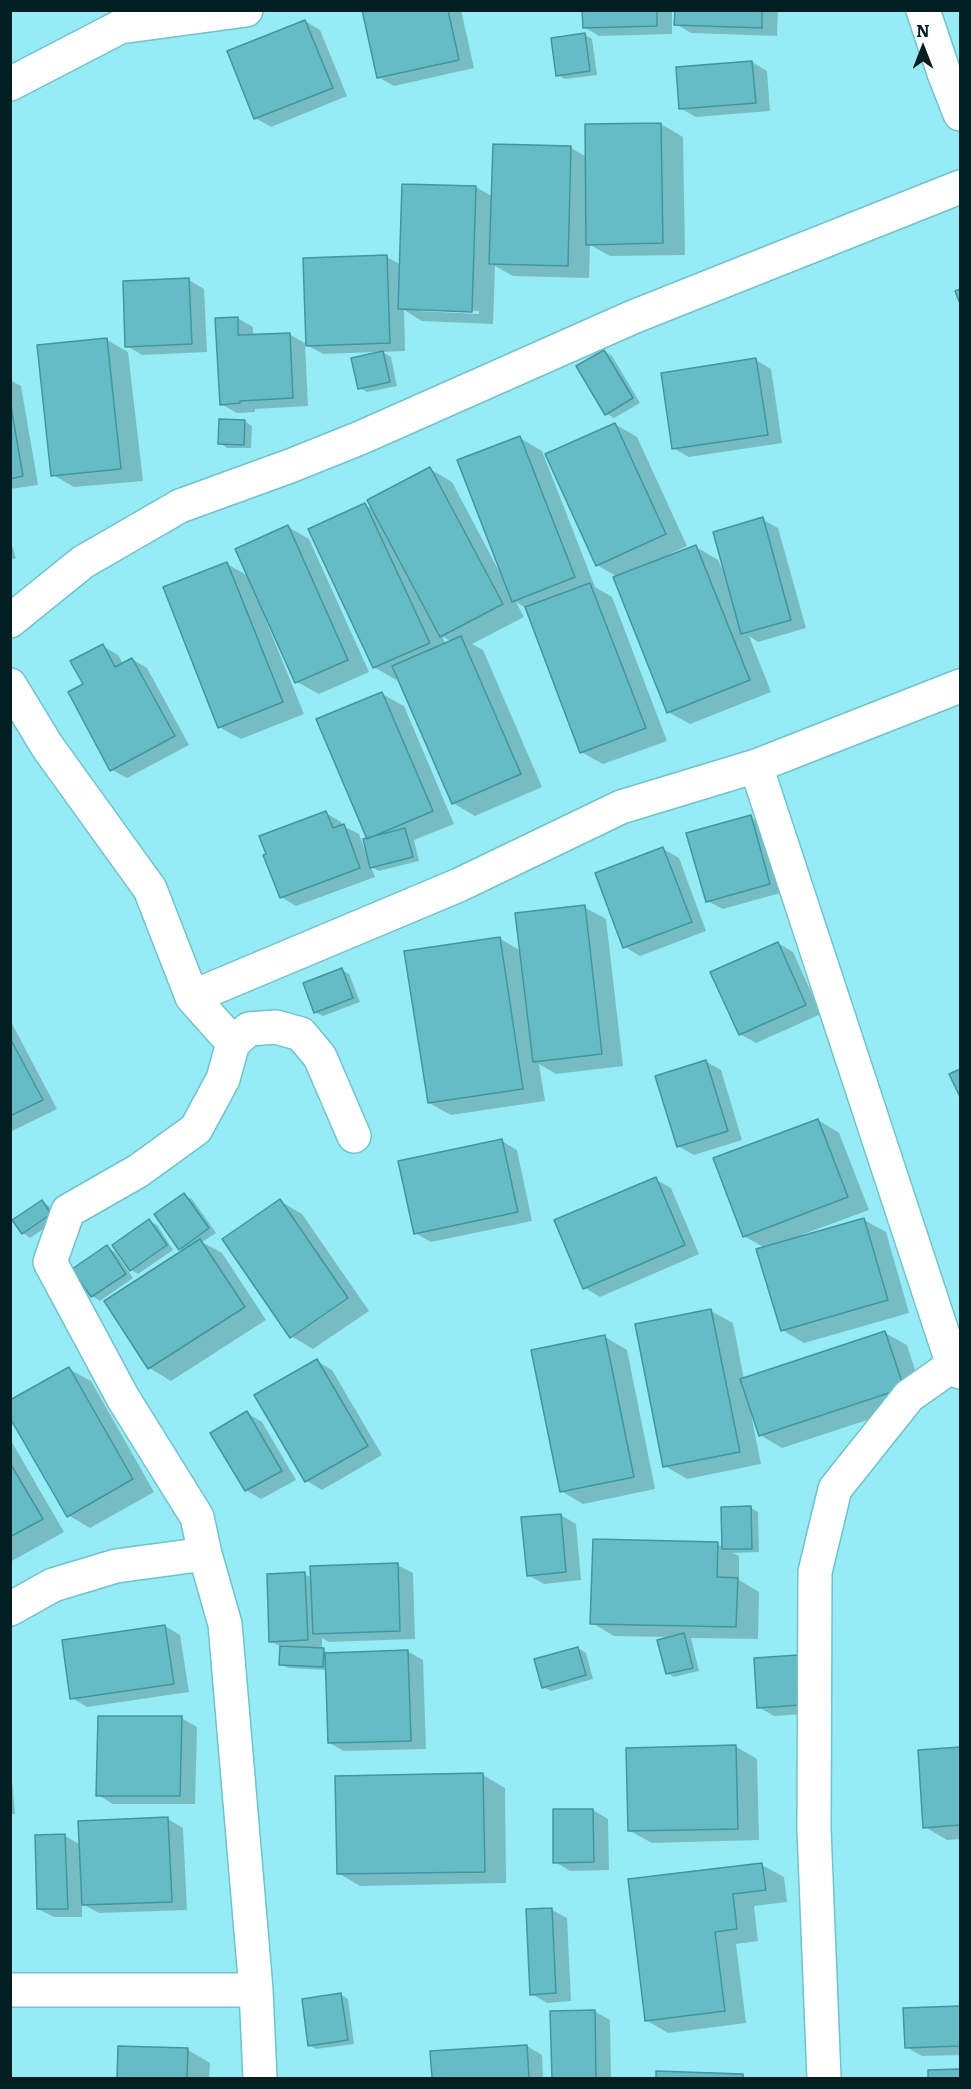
<!DOCTYPE html>
<html>
<head>
<meta charset="utf-8">
<style>
  body { margin:0 }
  #map { position:relative; width:971px; height:2089px; overflow:hidden; background:#96ecf4; font-family:Literata,serif }
  canvas { display:block }
  .frame { position:absolute; inset:0; border:12px solid #031f21; pointer-events:none }
  .north { position:absolute; left:893px; top:18px; width:60px; height:60px; -webkit-text-stroke:4px #f6fefe; paint-order:stroke; rotate:0deg; font-size:16px; font-weight:700; line-height:24px; text-align:center; color:#031f21 }
  .north::after { content:''; display:block; margin:auto; width:21px; height:27px; background:#031f21; clip-path:polygon(50% 0,100% 100%,50% 72%,0 100%) }
</style>
</head>
<body>
<div id="map">
<canvas width="971" height="2089"></canvas>
<div class="frame"></div>
<div class="north">N</div>
</div>
<script>
const c = document.querySelector('canvas').getContext('2d');
c.lineJoin = 'round';
function paint(path, color) {
  c.fillStyle = color;
  c.fill(path, 'evenodd');
}
function shape(rows) {
  const path = new Path2D();
  for (const r of rows) {
    path.moveTo(r[0], r[1]);
    for (let i = 2; i < r.length; i += 2) path.lineTo(r[i], r[i + 1]);
  }
  return path;
}
function strokePath(path, color, width, dash) {
  c.strokeStyle = color;
  c.lineWidth = width;
  c.lineCap = dash ? 'butt' : 'round';
  c.setLineDash(dash || []);
  c.stroke(path);
}
paint(shape([
  [363,10,461,10,474,68,394,86,378,77],
  [584,10,672,10,672,34,599,36,584,27],
  [676,10,778,10,777,36,691,33,676,24],
  [305,21,320,30,347,96,271,127,255,118],
  [584,34,592,39,597,75,565,79,558,75],
  [752,62,767,71,770,111,696,117,680,108],
  [661,124,683,137,685,255,610,256,590,245,589,278,513,276,495,266,493,324,422,321,404,310,405,351,382,352,391,357,397,386,367,392,360,388,378,352,323,354,305,344,308,406,255,409,255,412,237,413,221,404,237,318,253,327,253,336,289,334,308,345,387,257,401,265,476,187,493,197,571,148,587,157],
  [420,308,479,311,479,314,420,311],
  [189,280,204,289,207,352,142,355,127,346],
  [107,340,128,352,143,481,74,487,53,475],
  [604,351,612,356,640,403,614,418,607,414],
  [756,360,771,369,782,443,689,457,673,448],
  [10,380,21,386,38,485,10,489],
  [244,421,252,426,251,448,227,448,220,443],
  [615,424,637,437,687,546,670,554,671,557,696,547,718,560,724,573,762,519,778,528,806,628,758,642,749,636,771,692,690,724,668,712,618,577,597,565],
  [520,438,542,451,595,587,612,597,667,741,603,764,581,752,527,609,516,602,524,617,472,644,483,650,542,787,475,816,453,803,399,678,396,680,374,667,365,505,374,510,430,469,452,482,499,571,501,570],
  [442,636,452,642,446,644],
  [288,527,309,539,369,672,319,694,297,682,268,617,265,618,304,714,241,739,219,727,227,564,250,577],
  [10,539,16,558,10,560],
  [103,646,118,655,123,664,132,659,147,668,189,745,127,778,112,770,85,685],
  [382,694,404,706,454,824,414,840,419,861,379,871,371,867,375,877,296,906,281,897,326,813,341,822,343,826,359,834,366,853,368,852],
  [750,817,766,825,784,892,723,909,707,901],
  [663,849,679,858,706,931,640,956,625,947],
  [584,907,606,919,623,1066,556,1074,539,1064,545,1101,451,1115,429,1103,499,938,521,951],
  [778,943,793,952,821,1014,756,1043,740,1034],
  [342,970,349,974,360,1002,323,1016,315,1012],
  [10,1020,57,1109,10,1132],
  [705,1061,721,1070,742,1140,694,1155,678,1146],
  [818,1120,839,1133,869,1210,801,1235,802,1237,864,1220,886,1232,909,1313,804,1343,782,1330,765,1248,744,1236],
  [502,1141,517,1150,532,1221,431,1242,415,1233],
  [655,1179,671,1188,699,1254,600,1297,585,1288],
  [184,1195,192,1199,216,1233,202,1242,222,1253,266,1320,171,1381,149,1368,184,1251,180,1248],
  [280,1201,302,1214,369,1311,313,1349,291,1336],
  [42,1202,49,1206,58,1219,30,1238,23,1233],
  [149,1221,157,1225,173,1250,138,1274,131,1270],
  [107,1247,115,1252,133,1278,100,1301,92,1296,74,1269],
  [711,1311,733,1323,744,1379,885,1333,907,1345,925,1401,782,1448,760,1435,753,1414,751,1414,761,1464,687,1479,665,1466],
  [605,1337,627,1350,655,1489,583,1504,561,1491],
  [317,1361,332,1370,382,1455,322,1490,307,1481],
  [69,1369,91,1381,154,1492,90,1528,68,1515],
  [247,1413,262,1422,296,1480,261,1499,246,1490],
  [10,1439,64,1532,10,1562],
  [751,1508,758,1512,759,1552,733,1553,739,1556,739,1580,759,1592,758,1639,691,1638,699,1671,674,1677,667,1673,670,1637,614,1636,592,1623,717,1544,723,1547],
  [561,1515,576,1524,581,1580,544,1584,528,1575],
  [397,1565,413,1573,415,1639,329,1642,322,1638,322,1650,331,1654,407,1651,423,1660,426,1749,344,1751,329,1743,327,1670,288,1668,281,1664,282,1647,270,1641,304,1574,312,1578],
  [165,1626,180,1635,189,1692,87,1707,72,1698],
  [578,1648,586,1653,593,1679,551,1691,543,1687],
  [797,1656,813,1665,815,1713,774,1716,758,1707],
  [181,1718,197,1727,195,1804,113,1804,98,1795],
  [735,1746,757,1759,759,1840,652,1843,630,1831],
  [960,1748,960,1839,947,1840,925,1827,919,1751],
  [10,1761,15,1814,10,1814],
  [483,1775,505,1788,506,1883,360,1886,338,1873],
  [593,1810,608,1819,609,1870,570,1871,555,1862],
  [168,1819,183,1828,187,1910,99,1913,82,1904,82,1917,54,1917,38,1909,65,1836,81,1845],
  [762,1865,784,1877,787,1902,754,1906,758,1941,736,1944,746,2023,668,2033,646,2020,629,1881],
  [552,1910,567,1918,571,2001,547,2003,532,1994],
  [341,1995,348,1999,354,2044,316,2049,309,2045],
  [960,2007,960,2055,922,2056,906,2047,905,2009],
  [594,2011,610,2020,611,2078,553,2078,552,2013],
  [527,2046,542,2055,543,2078,434,2078,432,2052],
  [120,2048,188,2050,210,2063,209,2078,119,2078],
  [929,2071,960,2071,960,2078,929,2078],
  [658,2073,743,2076,748,2078,657,2078]
]), '#0003');
const building = shape([
  [362,10,448,10,459,60,377,78,362,10],
  [582,10,657,10,657,26,583,28,582,10],
  [675,10,762,10,762,28,674,25,675,10],
  [305,20,333,88,254,119,227,51,305,20],
  [585,33,590,71,556,76,551,38,585,33],
  [752,61,756,103,679,109,676,67,752,61],
  [661,123,663,243,586,245,585,124,661,123],
  [493,144,571,146,568,266,489,264,493,144],
  [402,184,476,186,472,312,398,309,402,184],
  [387,255,390,343,306,346,303,258,387,255],
  [189,278,192,344,125,347,123,281,189,278],
  [960,289,960,304,955,291,960,289],
  [238,317,238,335,290,333,293,398,240,401,240,403,220,405,215,318,238,317],
  [107,338,121,469,51,476,37,345,107,338],
  [604,350,633,398,605,415,576,366,604,350],
  [383,351,390,382,358,389,351,358,383,351],
  [756,358,768,435,672,449,661,373,756,358],
  [10,401,23,476,10,479,10,401],
  [219,419,245,420,244,445,218,444,219,419],
  [615,423,666,534,596,566,545,454,615,423],
  [520,436,575,577,512,602,457,460,520,436],
  [430,467,503,604,440,637,367,500,430,467],
  [365,503,430,643,373,668,308,529,365,503],
  [763,517,791,620,741,634,713,532,763,517],
  [288,525,348,660,295,683,235,549,288,525],
  [696,545,750,680,667,713,613,577,696,545],
  [227,562,283,702,218,728,163,587,227,562],
  [590,583,646,728,580,753,525,607,590,583],
  [461,636,521,774,452,804,392,666,461,636],
  [103,644,115,667,132,658,175,736,110,771,68,692,83,684,70,661,103,644],
  [382,692,433,811,367,839,316,719,382,692],
  [326,811,333,828,344,824,360,868,280,898,263,855,266,854,259,836,326,811],
  [751,815,770,884,706,902,686,833,751,815],
  [405,828,413,857,370,868,363,839,405,828],
  [663,847,692,922,623,948,595,873,663,847],
  [585,905,602,1054,533,1062,515,913,585,905],
  [500,937,523,1089,428,1103,404,951,500,937],
  [778,942,806,1005,739,1035,710,972,778,942],
  [342,968,353,998,314,1013,303,983,342,968],
  [10,1038,43,1100,10,1116,10,1038],
  [706,1060,728,1131,677,1147,655,1076,706,1060],
  [960,1069,960,1097,949,1074,960,1069],
  [818,1119,848,1197,743,1237,713,1158,818,1119],
  [502,1139,518,1212,414,1234,398,1161,502,1139],
  [656,1177,685,1245,583,1289,554,1220,656,1177],
  [184,1193,209,1228,179,1250,154,1214,184,1193],
  [280,1199,348,1298,290,1338,222,1239,280,1199],
  [42,1200,51,1214,22,1234,12,1220,42,1200],
  [864,1218,888,1300,781,1331,756,1249,864,1218],
  [149,1219,167,1245,130,1271,112,1245,149,1219],
  [200,1239,245,1307,148,1369,104,1301,200,1239],
  [107,1245,126,1274,91,1297,72,1269,107,1245],
  [711,1309,740,1452,663,1467,635,1324,711,1309],
  [885,1331,904,1388,759,1436,740,1379,885,1331],
  [605,1335,634,1477,560,1492,531,1350,605,1335],
  [317,1359,368,1446,305,1482,254,1395,317,1359],
  [69,1367,133,1479,67,1517,10,1418,10,1400,69,1367],
  [247,1411,282,1471,245,1491,210,1433,247,1411],
  [10,1463,43,1519,10,1537,10,1463],
  [751,1506,752,1549,722,1549,721,1507,751,1506],
  [561,1514,566,1572,527,1576,521,1517,561,1514],
  [593,1539,718,1542,717,1577,738,1578,736,1627,590,1624,593,1539],
  [398,1563,400,1631,313,1634,310,1566,398,1563],
  [305,1572,308,1640,269,1642,267,1574,305,1572],
  [165,1625,174,1684,70,1699,62,1640,165,1625],
  [684,1633,693,1668,666,1674,657,1640,684,1633],
  [280,1646,324,1648,323,1667,279,1665,280,1646],
  [578,1647,586,1675,542,1688,534,1659,578,1647],
  [408,1650,411,1741,328,1743,325,1653,408,1650],
  [798,1655,801,1705,757,1708,754,1658,798,1655],
  [98,1716,182,1716,180,1796,96,1796,98,1716],
  [736,1745,738,1829,628,1831,626,1748,736,1745],
  [960,1747,960,1825,923,1828,918,1750,960,1747],
  [483,1773,485,1872,337,1874,335,1776,483,1773],
  [553,1809,593,1809,594,1862,553,1863,553,1809],
  [168,1817,172,1902,82,1905,78,1821,168,1817],
  [65,1834,68,1909,37,1909,35,1835,65,1834],
  [762,1863,766,1890,733,1894,737,1929,715,1932,725,2011,645,2021,628,1879,762,1863],
  [552,1908,556,1993,530,1995,526,1909,552,1908],
  [341,1993,348,2040,308,2046,302,1999,341,1993],
  [960,2006,960,2046,905,2048,903,2008,960,2006],
  [595,2010,596,2078,552,2078,550,2011,595,2010],
  [527,2045,529,2078,432,2078,430,2051,527,2045],
  [118,2046,188,2048,187,2078,117,2078,118,2046],
  [960,2069,960,2078,928,2078,928,2070,960,2069],
  [656,2071,743,2074,743,2078,656,2078,656,2071]
]);
paint(building, '#66bcc4');
strokePath(building, '#3f969e', 1.5);
const minor = shape([
  [923,10,944,73,960,114],
  [10,84,120,27,246,10],
  [10,621,83,562,180,506,290,466,360,438,633,317,960,187],
  [10,685,47,746,150,889,192,997,233,1043,223,1079,196,1129,138,1171,68,1211,50,1262,123,1398,197,1517,205,1554],
  [756,766,953,1365,960,1372],
  [192,997,459,885,621,807,756,766,960,686],
  [233,1043,249,1029,276,1027,301,1034,320,1057,354,1136],
  [10,1609,53,1585,116,1566,205,1554,225,1624,256,1990,260,2078],
  [10,1990,256,1990],
  [824,2078,814,1829,815,1572,835,1489,909,1396,953,1365]
]);
strokePath(minor, '#6ec3cc', 36);
strokePath(minor, '#fff', 33);
</script>
</body>
</html>
